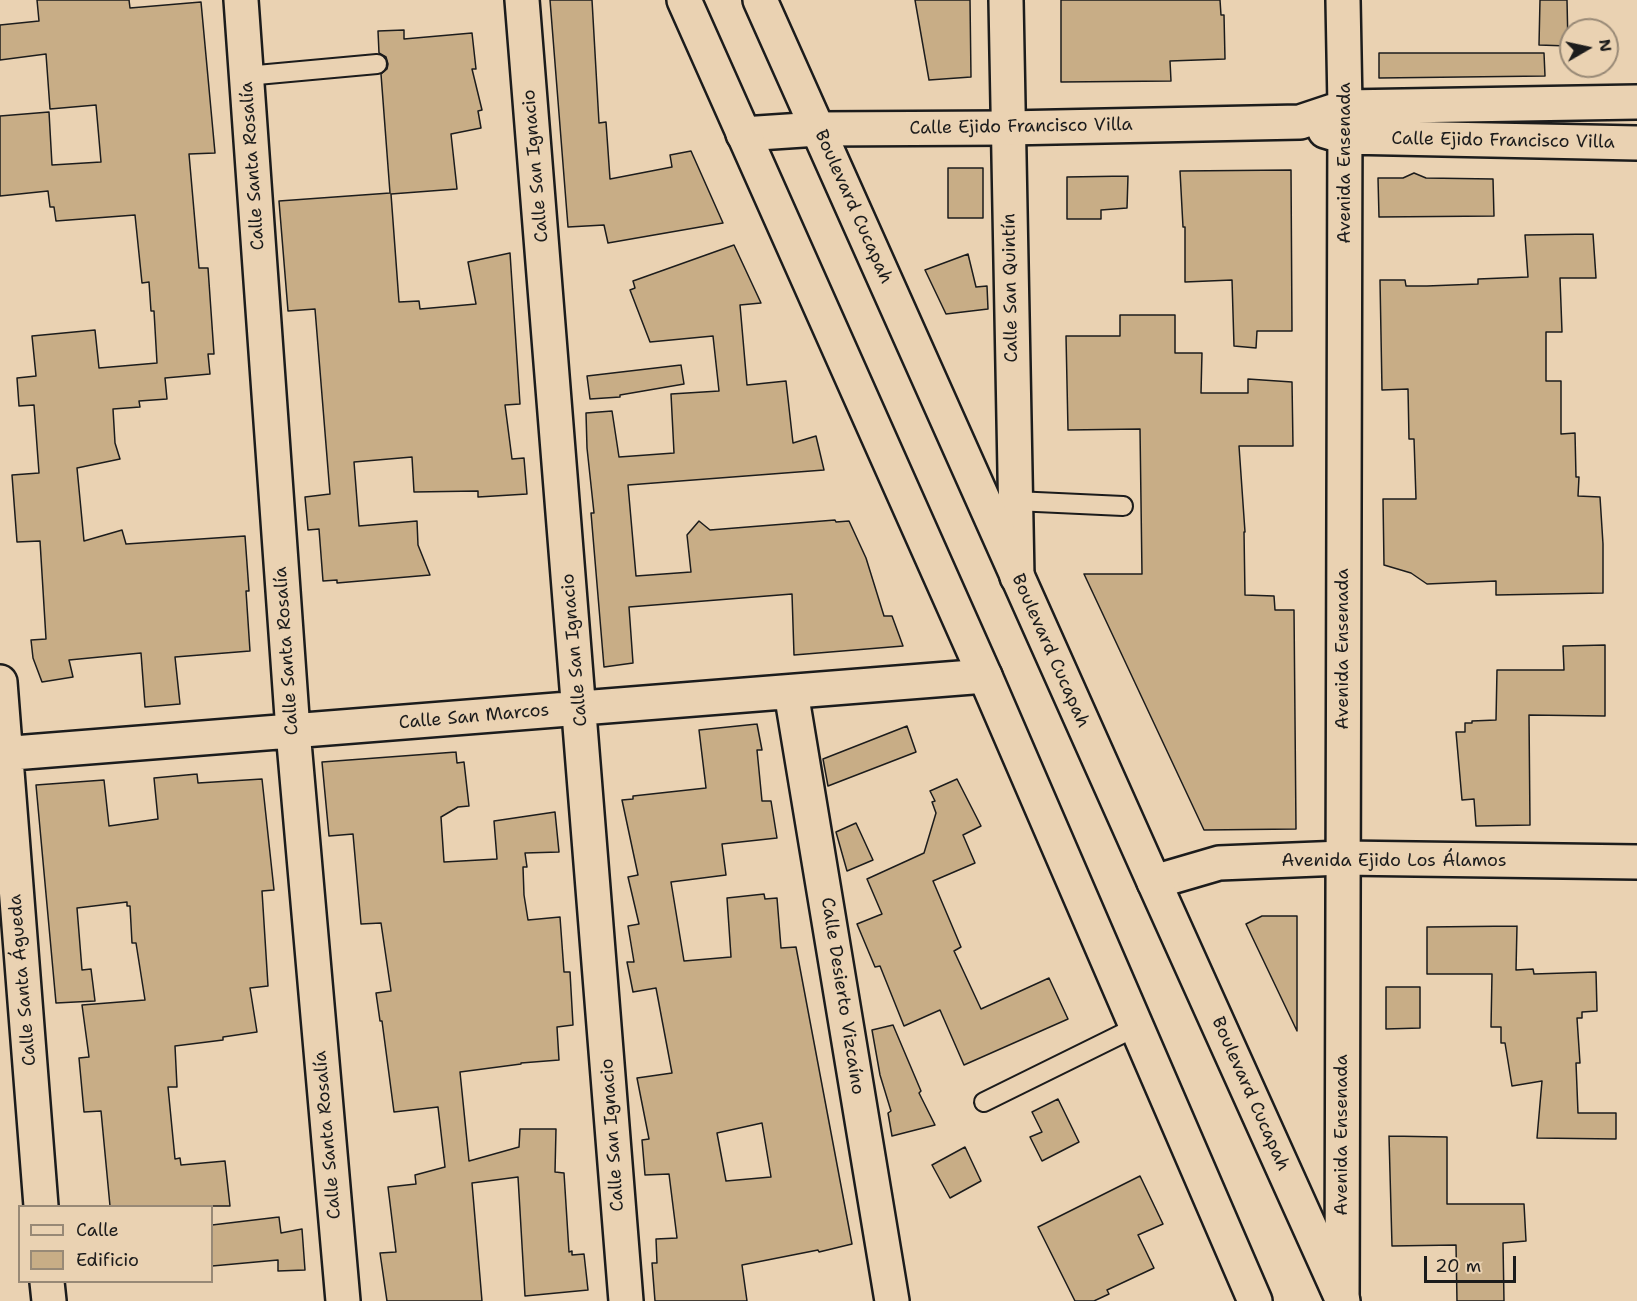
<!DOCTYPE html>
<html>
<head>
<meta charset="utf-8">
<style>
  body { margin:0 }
  #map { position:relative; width:1637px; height:1301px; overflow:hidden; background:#ead2b2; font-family:"Shantell Sans",sans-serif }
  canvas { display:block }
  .legend { position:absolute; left:18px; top:1205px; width:195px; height:78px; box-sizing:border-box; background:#ead2b2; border:2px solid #988976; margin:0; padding:8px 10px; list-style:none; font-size:18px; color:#1c1c1c }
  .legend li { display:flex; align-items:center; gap:12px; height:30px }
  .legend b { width:30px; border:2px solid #988976 }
  .north { position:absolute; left:1559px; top:18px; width:60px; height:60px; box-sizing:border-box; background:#ead2b2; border:2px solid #988976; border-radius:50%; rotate:81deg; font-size:16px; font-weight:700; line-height:24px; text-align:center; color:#1c1c1c }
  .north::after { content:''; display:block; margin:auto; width:21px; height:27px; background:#1c1c1c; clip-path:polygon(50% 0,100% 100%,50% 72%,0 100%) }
  .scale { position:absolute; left:1424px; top:1256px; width:92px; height:27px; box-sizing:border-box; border:3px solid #1c1c1c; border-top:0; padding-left:8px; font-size:18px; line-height:21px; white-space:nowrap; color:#1c1c1c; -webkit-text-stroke:4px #ead2b2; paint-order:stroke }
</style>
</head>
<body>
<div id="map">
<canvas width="1637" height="1301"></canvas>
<ul class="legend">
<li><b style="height:8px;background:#ead2b2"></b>Calle</li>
<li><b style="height:16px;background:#c8ad86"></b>Edificio</li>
</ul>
<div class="north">N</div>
<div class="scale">20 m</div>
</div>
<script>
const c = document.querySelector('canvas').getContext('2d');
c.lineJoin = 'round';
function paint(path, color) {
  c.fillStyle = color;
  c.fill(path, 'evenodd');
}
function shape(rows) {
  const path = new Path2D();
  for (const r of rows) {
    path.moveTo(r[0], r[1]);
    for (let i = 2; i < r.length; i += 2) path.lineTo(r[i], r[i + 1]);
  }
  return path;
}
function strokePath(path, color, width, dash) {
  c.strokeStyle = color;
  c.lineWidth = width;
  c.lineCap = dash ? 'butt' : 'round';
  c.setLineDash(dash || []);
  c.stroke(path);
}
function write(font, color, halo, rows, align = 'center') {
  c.font = font + ' "Shantell Sans",sans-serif';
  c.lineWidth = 4.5;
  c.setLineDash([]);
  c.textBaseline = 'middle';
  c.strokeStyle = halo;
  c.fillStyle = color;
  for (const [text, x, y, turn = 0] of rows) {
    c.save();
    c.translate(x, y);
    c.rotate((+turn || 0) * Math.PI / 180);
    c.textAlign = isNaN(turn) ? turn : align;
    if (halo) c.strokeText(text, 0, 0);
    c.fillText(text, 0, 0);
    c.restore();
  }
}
const building = shape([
  [37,0,129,0,130,8,201,2,215,153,189,154,199,268,208,268,214,354,208,354,210,374,165,378,167,399,139,401,140,407,113,409,115,443,120,459,77,468,84,541,122,530,126,544,245,536,249,591,246,591,250,651,175,657,180,704,145,707,141,653,69,660,73,677,42,682,33,658,31,640,46,639,40,541,17,542,12,475,39,473,34,405,19,406,17,378,36,376,32,336,95,330,99,368,157,363,154,311,151,311,149,282,142,283,135,215,56,221,54,207,50,207,48,191,0,196,0,116,49,112,52,165,101,162,96,105,50,109,46,54,0,60,0,25,39,21,37,0],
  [550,0,592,0,599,123,606,122,610,179,672,167,670,155,691,151,723,223,608,243,604,225,568,227,550,0],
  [915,0,970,0,971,77,929,80,915,0],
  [1061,0,1220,0,1221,15,1224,15,1225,59,1170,61,1171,81,1061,82,1061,0],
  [1540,0,1567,0,1568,46,1539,45,1540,0],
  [404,30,404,39,472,33,476,69,472,69,482,110,478,111,481,128,451,134,457,189,391,194,399,302,419,301,420,309,476,304,468,262,510,253,520,404,505,405,512,459,524,458,527,494,478,497,478,491,414,492,412,457,354,462,359,526,417,521,418,545,430,575,337,583,337,580,323,581,319,529,308,530,305,497,330,494,315,309,288,311,279,201,390,193,381,74,387,69,388,64,386,57,379,53,378,31,404,30],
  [1379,53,1544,53,1545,76,1379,78,1379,53],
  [948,168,983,168,983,218,948,218,948,168],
  [1291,170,1292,331,1257,331,1256,348,1234,346,1232,280,1185,282,1185,227,1183,227,1180,171,1291,170],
  [1414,173,1426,178,1493,179,1494,216,1379,217,1378,178,1403,178,1414,173],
  [1128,176,1127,208,1101,210,1101,219,1067,219,1067,177,1128,176],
  [1593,234,1596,278,1560,278,1562,332,1546,332,1546,381,1561,381,1561,434,1575,433,1576,477,1579,477,1578,496,1600,497,1603,544,1603,593,1496,595,1496,581,1427,584,1411,573,1384,565,1383,499,1416,499,1414,439,1409,439,1408,389,1382,390,1380,280,1405,280,1406,286,1427,286,1478,284,1478,279,1528,277,1525,235,1593,234],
  [734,245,761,303,740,305,747,385,786,381,793,443,816,436,824,470,628,485,636,576,691,572,687,535,699,521,710,530,835,520,836,522,849,521,866,558,884,616,892,616,903,646,794,655,792,594,629,607,633,663,604,667,591,513,594,513,587,448,586,413,612,411,619,457,674,453,671,394,719,391,713,336,650,342,630,290,635,288,633,281,734,245],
  [968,254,976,287,987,286,988,309,946,314,925,270,968,254],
  [1120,315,1175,315,1175,353,1202,353,1201,393,1248,393,1248,379,1292,382,1293,446,1239,446,1245,532,1244,532,1245,595,1274,596,1275,610,1294,610,1296,829,1204,830,1084,574,1142,574,1140,429,1068,430,1066,336,1120,336,1120,315],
  [681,365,684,384,620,395,620,397,590,399,587,376,681,365],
  [1605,645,1605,716,1529,715,1530,825,1476,826,1474,799,1462,800,1456,732,1465,732,1465,723,1472,723,1472,721,1496,720,1497,670,1564,670,1563,646,1605,645],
  [757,724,762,750,757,750,762,801,771,801,777,838,722,844,726,875,671,882,684,961,731,957,727,898,764,894,765,899,777,898,781,948,796,947,852,1244,819,1252,818,1250,742,1265,747,1301,655,1301,652,1263,657,1263,656,1239,677,1238,669,1174,645,1175,642,1140,649,1139,637,1078,672,1073,656,988,633,992,627,962,634,962,628,926,639,924,628,877,638,875,622,800,633,799,633,796,706,788,699,730,757,724],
  [762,1123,771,1177,726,1181,717,1133,762,1123],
  [907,726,916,752,828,786,823,759,907,726],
  [456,752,457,763,464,762,469,806,458,807,441,817,444,862,497,859,494,821,555,812,559,852,525,853,527,867,523,867,524,895,528,920,560,917,564,972,570,972,573,1025,557,1027,559,1060,521,1063,521,1064,460,1072,469,1161,519,1147,520,1129,556,1129,555,1172,564,1173,569,1252,572,1251,572,1255,584,1254,588,1290,525,1296,518,1177,472,1183,482,1301,387,1301,380,1253,396,1252,388,1187,416,1184,415,1175,445,1167,438,1107,394,1112,382,1021,380,1021,376,993,391,991,381,923,361,924,353,834,329,836,322,762,456,752],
  [197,774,198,783,262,779,274,890,262,891,268,986,250,988,257,1032,223,1037,223,1040,175,1046,177,1087,168,1087,175,1159,180,1158,181,1165,225,1161,230,1206,110,1206,101,1111,84,1112,79,1058,89,1057,82,1005,145,1000,136,943,132,943,130,906,127,906,127,902,77,908,82,970,91,969,95,1001,56,1003,36,785,104,780,109,826,158,819,154,778,197,774],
  [957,779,981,826,963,835,975,863,933,881,961,947,954,951,981,1009,1049,978,1068,1019,964,1065,940,1010,904,1026,880,966,875,967,857,924,882,914,867,879,924,853,936,813,932,802,935,801,930,791,957,779],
  [856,823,873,860,847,871,836,832,856,823],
  [1262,916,1297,916,1297,1031,1246,924,1262,916],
  [1517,926,1516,970,1533,969,1534,974,1596,972,1597,1011,1582,1012,1582,1018,1577,1018,1580,1063,1576,1063,1578,1113,1616,1113,1616,1139,1537,1138,1542,1081,1512,1086,1505,1043,1501,1043,1501,1027,1491,1027,1492,974,1427,974,1427,927,1517,926],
  [1386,987,1420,987,1420,1028,1386,1029,1386,987],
  [893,1025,921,1091,919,1093,935,1125,892,1136,888,1113,891,1111,880,1075,872,1030,893,1025],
  [1058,1099,1079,1142,1042,1161,1030,1137,1042,1132,1032,1112,1058,1099],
  [1389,1136,1447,1137,1447,1204,1524,1204,1526,1241,1503,1243,1504,1301,1457,1301,1456,1245,1392,1246,1389,1136],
  [965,1147,981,1181,950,1198,932,1165,965,1147],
  [1140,1176,1163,1224,1138,1235,1154,1268,1107,1290,1109,1294,1094,1301,1075,1301,1038,1227,1140,1176],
  [279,1217,281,1233,302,1229,305,1270,278,1271,278,1260,212,1266,212,1225,279,1217]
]);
paint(building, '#c8ad86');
strokePath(building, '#1c1c1c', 1.5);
const lane = shape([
  [246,76,377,64],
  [1015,501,1123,506],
  [984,1102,1136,1027]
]);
const street = shape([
  [241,0,293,731,343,1301],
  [522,0,626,1301],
  [1006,0,1017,577],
  [0,682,41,1206],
  [791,692,892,1301],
  [0,754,985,676],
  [1154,882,1219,863,1342,858,1637,862],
  [47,1282,49,1301]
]);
const secondary = shape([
  [1325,131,1345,137,1637,143],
  [743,134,818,129,1007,128,1300,122,1345,107,1637,102],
  [1342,1299,1345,107,1343,0]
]);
const primary = shape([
  [684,0,985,676,1255,1301],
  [760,0,1154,882,1343,1301]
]);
strokePath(lane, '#1c1c1c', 22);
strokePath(street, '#1c1c1c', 38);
strokePath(secondary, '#1c1c1c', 38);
strokePath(primary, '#1c1c1c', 38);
strokePath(lane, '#ead2b2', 18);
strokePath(street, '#ead2b2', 33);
strokePath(secondary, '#ead2b2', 33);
strokePath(primary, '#ead2b2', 33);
write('18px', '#1c1c1c', '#ead2b2', [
  ["Calle Ejido Francisco Villa",1021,127,-1],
  ["Calle Ejido Francisco Villa",1503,141,1],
  ["Avenida Ensenada",1345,163,-90],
  ["Calle Santa Rosalía",253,166,-94],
  ["Calle San Ignacio",536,166,-95],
  ["Boulevard Cucapah",853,207,66],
  ["Calle San Quintín",1011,288,-91],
  ["Avenida Ensenada",1343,649,-90],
  ["Calle San Ignacio",575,650,-95],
  ["Calle Santa Rosalía",287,651,-94],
  ["Boulevard Cucapah",1050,651,66],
  ["Calle San Marcos",474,717,-5],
  ["Avenida Ejido Los Álamos",1394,861],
  ["Calle Santa Águeda",23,980,-95],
  ["Calle Desierto Vizcaíno",842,996,81],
  ["Boulevard Cucapah",1250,1094,66],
  ["Calle Santa Rosalía",328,1135,-95],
  ["Calle San Ignacio",613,1135,-94],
  ["Avenida Ensenada",1342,1135,-90]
]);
</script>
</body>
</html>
